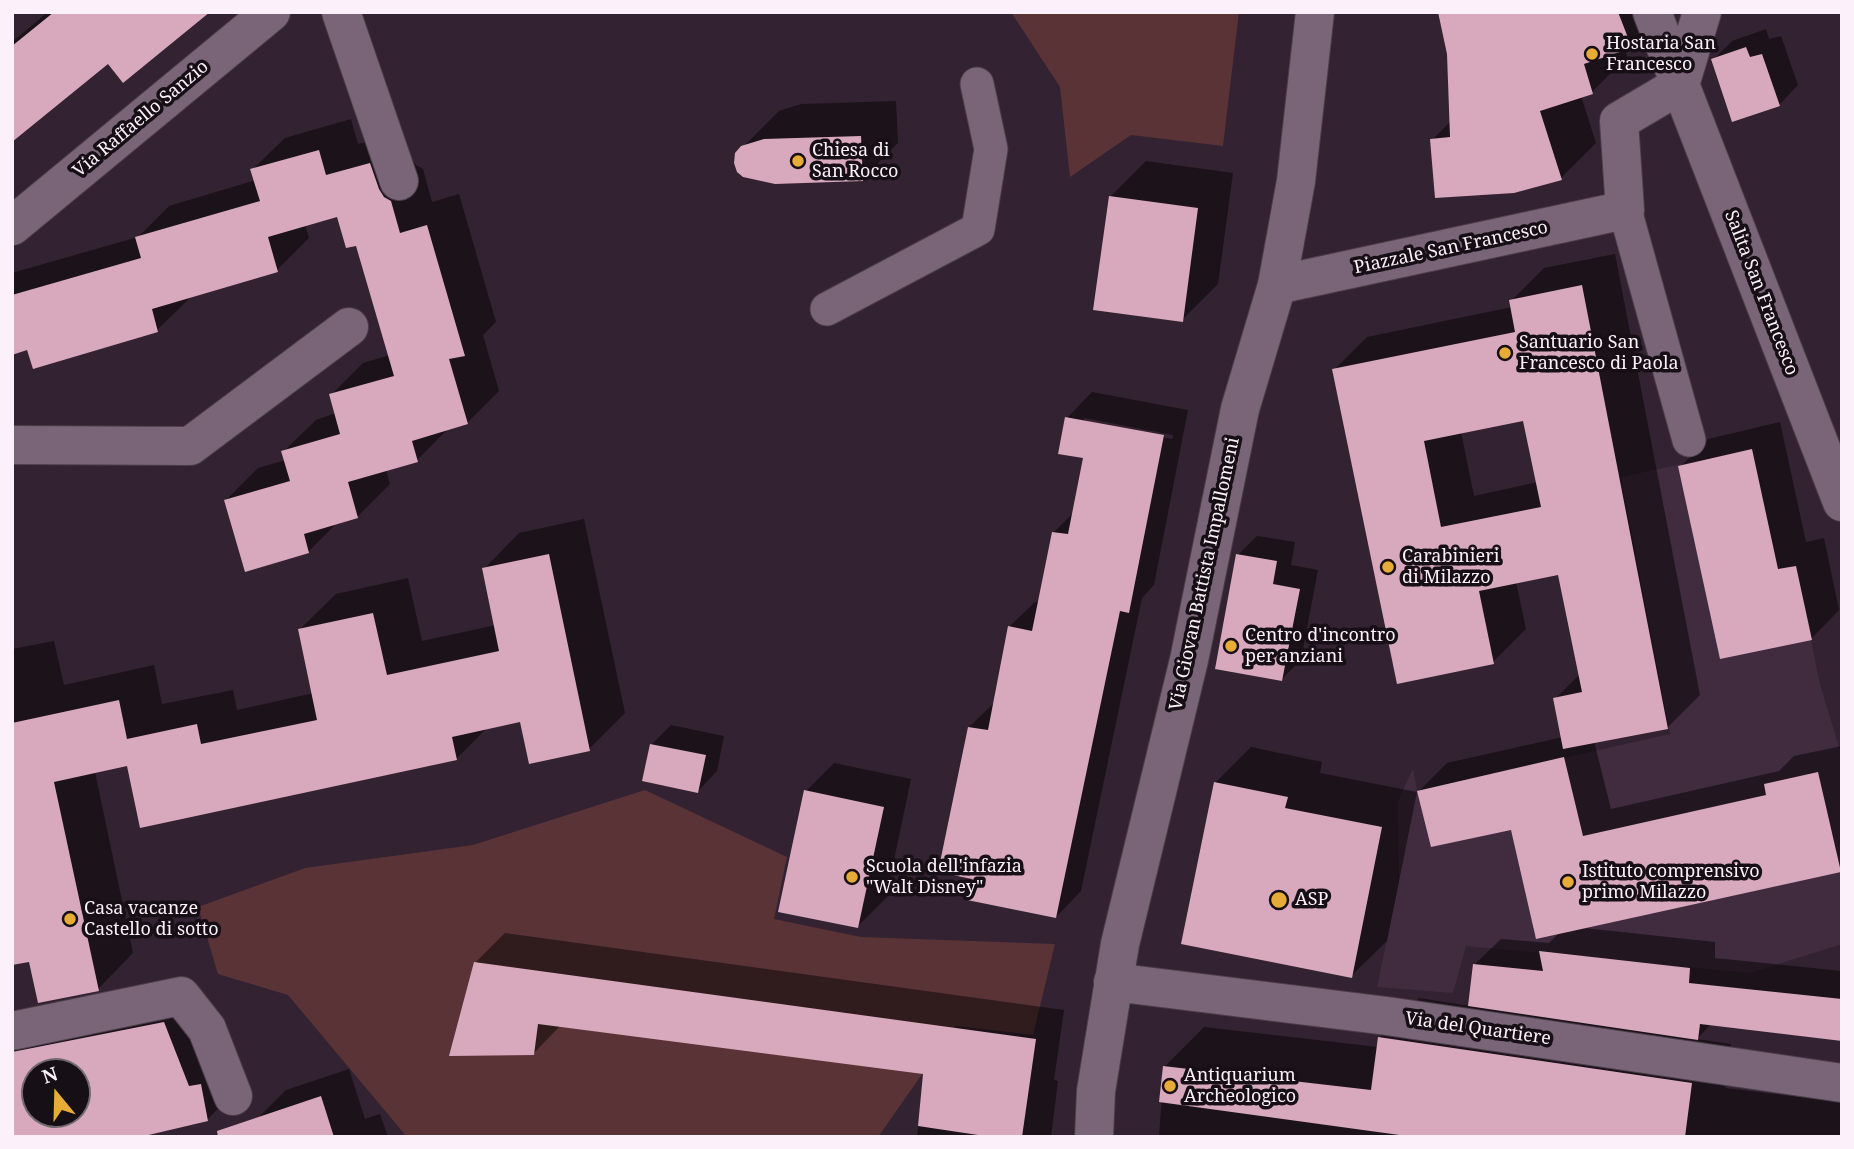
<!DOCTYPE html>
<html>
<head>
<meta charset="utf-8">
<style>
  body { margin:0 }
  #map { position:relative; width:1854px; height:1149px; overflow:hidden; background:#332232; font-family:"Noto Serif",serif }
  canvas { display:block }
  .frame { position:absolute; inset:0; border:14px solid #fcf0fa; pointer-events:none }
  .north { position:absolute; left:21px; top:1058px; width:70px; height:70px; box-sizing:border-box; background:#160f15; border:2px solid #726971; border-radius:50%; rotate:341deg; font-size:19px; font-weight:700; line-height:28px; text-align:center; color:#fcf0fa }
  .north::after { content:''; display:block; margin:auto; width:24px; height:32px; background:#e7ac37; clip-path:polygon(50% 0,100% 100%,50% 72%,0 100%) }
</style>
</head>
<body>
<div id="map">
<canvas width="1854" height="1149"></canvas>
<div class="frame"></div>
<div class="north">N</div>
</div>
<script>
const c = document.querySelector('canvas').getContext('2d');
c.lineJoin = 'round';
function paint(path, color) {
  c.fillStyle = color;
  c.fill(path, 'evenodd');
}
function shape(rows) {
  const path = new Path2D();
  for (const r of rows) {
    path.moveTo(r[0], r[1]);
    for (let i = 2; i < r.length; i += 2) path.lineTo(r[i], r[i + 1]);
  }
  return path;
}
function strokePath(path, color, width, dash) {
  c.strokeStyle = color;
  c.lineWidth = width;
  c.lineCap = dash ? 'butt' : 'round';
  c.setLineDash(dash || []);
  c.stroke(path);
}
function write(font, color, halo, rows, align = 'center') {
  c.font = font + ' "Noto Serif",serif';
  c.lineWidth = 7;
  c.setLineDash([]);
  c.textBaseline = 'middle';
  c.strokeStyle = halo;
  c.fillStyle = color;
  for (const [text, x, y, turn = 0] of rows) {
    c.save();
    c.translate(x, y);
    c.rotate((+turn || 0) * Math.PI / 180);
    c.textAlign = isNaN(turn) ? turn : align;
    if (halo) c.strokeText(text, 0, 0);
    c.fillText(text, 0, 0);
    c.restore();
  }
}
paint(shape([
  [1752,449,1778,569,1796,566,1820,684,1842,757,1842,944,1750,973,1466,946,1453,993,1377,987,1399,881,1398,801,1413,768,1417,791,1670,734,1621,477]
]), '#402b3f');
paint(shape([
  [1011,12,1239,12,1223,146,1131,135,1070,177,1060,87],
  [645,790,787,857,774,919,861,937,1055,944,1033,1035,956,1026,878,1137,407,1137,288,995,218,974,198,907,305,868,473,845]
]), '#5a3337');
paint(shape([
  [48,12,207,12,109,62,12,140,12,42],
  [1440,12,1665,12,1631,47,1625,49,1627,57,1592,92,1581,96,1596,143,1561,178,1432,140,1451,121,1448,53],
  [1766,29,1769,39,1781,36,1798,85,1779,105,1713,60,1732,41],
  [896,101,898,143,862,179,743,147,779,111,801,104],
  [351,119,358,144,402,132,410,156,416,165,423,169,432,202,459,194,496,322,483,335,499,391,467,423,449,428,417,460,386,470,390,484,358,516,338,522,308,552,226,500,258,468,286,460,283,452,316,420,336,413,331,395,363,363,390,355,358,243,338,215,305,224,309,238,277,270,189,296,190,298,157,330,29,348,12,353,12,273,138,237,169,206,256,180,252,170,285,138],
  [1146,161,1233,173,1218,284,1182,320,1110,197],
  [1615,254,1700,695,1667,728,1594,741,1611,809,1779,771,1794,756,1842,746,1842,869,1584,928,1715,942,1715,958,1842,971,1842,1040,1711,1024,1697,1039,1731,1044,1725,1088,1842,1102,1842,1137,1159,1137,1164,1067,1204,1027,1378,1047,1379,1038,1419,998,1470,1006,1474,965,1501,939,1549,943,1560,932,1512,828,1419,791,1447,763,1563,737,1555,699,1580,674,1559,573,1516,582,1526,629,1493,662,1334,370,1367,337,1512,307,1511,301,1544,268],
  [1524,419,1538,482,1474,496,1461,432],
  [1092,392,1188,410,1154,585,1142,598,1081,891,1056,917,974,878,969,727,995,702,1009,627,1035,602,1040,602,1053,533,1074,512,1085,457,1067,418],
  [1084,418,1173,435,1172,439,1084,422],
  [1780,422,1806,542,1824,538,1839,610,1811,639,1680,467,1708,439],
  [584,519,625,713,589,749,521,720,488,727,456,759,128,764,95,772,133,953,98,989,30,960,12,964,12,649,54,641,64,685,154,665,162,704,233,690,237,710,314,693,300,629,336,594,408,578,422,641,496,625,484,569,519,533],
  [1257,536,1295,542,1291,565,1318,570,1301,660,1282,679,1238,555],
  [671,725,724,736,717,771,698,791,651,745],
  [1251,747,1322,762,1320,773,1417,792,1387,941,1351,976,1215,783],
  [834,763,911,779,886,898,858,926,806,791],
  [505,933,1064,1010,1054,1080,1058,1081,1051,1137,917,1137,925,1073,561,1025,534,1053,476,962],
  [194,993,236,1090,207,1120,12,1137,12,1029],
  [35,1072,77,1072,77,1114,35,1114],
  [349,1069,365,1119,380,1114,388,1137,264,1137,258,1118,286,1090]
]), '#0007');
paint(shape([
  [54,12,210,12,123,83,108,64,12,142,12,46],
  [1438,12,1618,12,1632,48,1584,64,1593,94,1540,111,1562,180,1514,193,1435,198,1430,139,1450,137,1447,54],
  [1746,47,1750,57,1762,54,1780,106,1732,122,1711,59],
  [861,136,863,181,775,184,743,177,737,172,734,163,735,153,741,146,764,139],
  [319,150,326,175,370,163,379,189,384,197,391,201,400,233,427,225,465,356,449,359,468,424,412,441,418,462,348,482,358,518,304,534,309,553,245,572,224,500,290,481,281,451,340,434,329,394,394,376,356,246,346,248,337,217,268,237,278,272,152,309,158,332,33,369,27,350,12,355,12,295,141,258,135,237,260,201,250,169],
  [1109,196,1198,208,1183,322,1093,310],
  [1582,285,1668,729,1563,749,1553,698,1582,692,1558,575,1479,591,1494,664,1397,684,1332,369,1515,332,1509,300],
  [1523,421,1541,507,1441,527,1424,441],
  [1065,417,1164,435,1129,613,1120,611,1056,918,967,900,972,879,938,872,968,727,988,730,1008,626,1032,631,1052,532,1068,534,1083,458,1058,454],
  [1752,449,1778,569,1796,566,1812,640,1720,659,1678,466],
  [549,554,590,751,529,764,520,722,452,737,457,760,140,828,127,766,54,782,99,991,38,1003,29,962,12,965,12,723,119,700,127,739,197,724,201,744,317,720,298,629,373,613,387,675,499,651,482,568],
  [1236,554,1277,561,1273,584,1300,589,1282,681,1215,669],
  [650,744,706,755,698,793,642,781],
  [1564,757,1583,836,1766,795,1764,784,1818,772,1841,872,1536,939,1511,830,1431,847,1417,791],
  [1214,782,1288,797,1285,808,1382,827,1352,978,1181,944],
  [804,790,884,807,858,928,778,912],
  [1539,951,1690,968,1689,983,1842,999,1842,1041,1700,1024,1698,1040,1468,1006,1473,964,1543,971],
  [474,962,1036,1039,1022,1137,978,1137,978,1135,918,1126,923,1074,538,1024,534,1055,449,1056],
  [164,1022,189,1086,201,1084,208,1121,140,1137,12,1137,12,1052],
  [35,1072,77,1072,77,1114,35,1114],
  [1378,1037,1692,1083,1685,1137,1414,1137,1159,1102,1163,1066,1371,1090],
  [321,1096,334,1137,218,1137,217,1131]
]), '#d8a9bd');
const pedestrian = shape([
  [1625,210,1689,440],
  [827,309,978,229,991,149,977,84]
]);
const minor = shape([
  [341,12,399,181],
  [1652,12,1842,502],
  [1680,85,1702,12],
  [12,226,271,12],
  [1277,285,1625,210,1619,121,1680,85],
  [12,445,190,446,349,327],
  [1113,982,1387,1016,1842,1083],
  [12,1031,181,996,207,1029,233,1096]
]);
const tertiary = shape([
  [1094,1137,1096,1091,1120,944,1189,660,1240,409,1277,285,1296,181,1315,12]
]);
strokePath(pedestrian, '#4c3d4a', 35);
strokePath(minor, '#4c3d4a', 40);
strokePath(tertiary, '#4c3d4a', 40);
strokePath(pedestrian, '#796577', 33);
strokePath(minor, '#796577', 38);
strokePath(tertiary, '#796577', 38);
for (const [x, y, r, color] of [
  [1592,54,7,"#e7ac37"],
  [798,161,7,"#e7ac37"],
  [1505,353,7,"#e7ac37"],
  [1388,567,7,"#e7ac37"],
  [1231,646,7,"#e7ac37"],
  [852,877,7,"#e7ac37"],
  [1568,882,7,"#e7ac37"],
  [1279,900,9,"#e7ac37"],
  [70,919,7,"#e7ac37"],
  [1170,1086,7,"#e7ac37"]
]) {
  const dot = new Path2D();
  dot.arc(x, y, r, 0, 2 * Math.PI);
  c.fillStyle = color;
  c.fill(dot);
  strokePath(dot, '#160f15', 2.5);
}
write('18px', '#fcf0fa', '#160f15', [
  ["Hostaria San",1606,44],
  ["Francesco",1606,65],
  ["Chiesa di",812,151],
  ["San Rocco",812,172],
  ["Santuario San",1519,343],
  ["Francesco di Paola",1519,364],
  ["Carabinieri",1402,557],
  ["di Milazzo",1402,578],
  ["Centro d'incontro",1245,636],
  ["per anziani",1245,657],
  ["Scuola dell'infazia",866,867],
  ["\"Walt Disney\"",866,888],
  ["Istituto comprensivo",1582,872],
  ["primo Milazzo",1582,893],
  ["ASP",1295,900],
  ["Casa vacanze",84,909],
  ["Castello di sotto",84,930],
  ["Antiquarium",1184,1076],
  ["Archeologico",1184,1097]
], 'left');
write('18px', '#fcf0fa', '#160f15', [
  ["Via Raffaello Sanzio",141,119,-40],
  ["Piazzale San Francesco",1451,248,-12],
  ["Salita San Francesco",1761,293,69],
  ["Via Giovan Battista Impallomeni",1205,574,-78],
  ["Via del Quartiere",1478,1029,8]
]);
</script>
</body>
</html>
